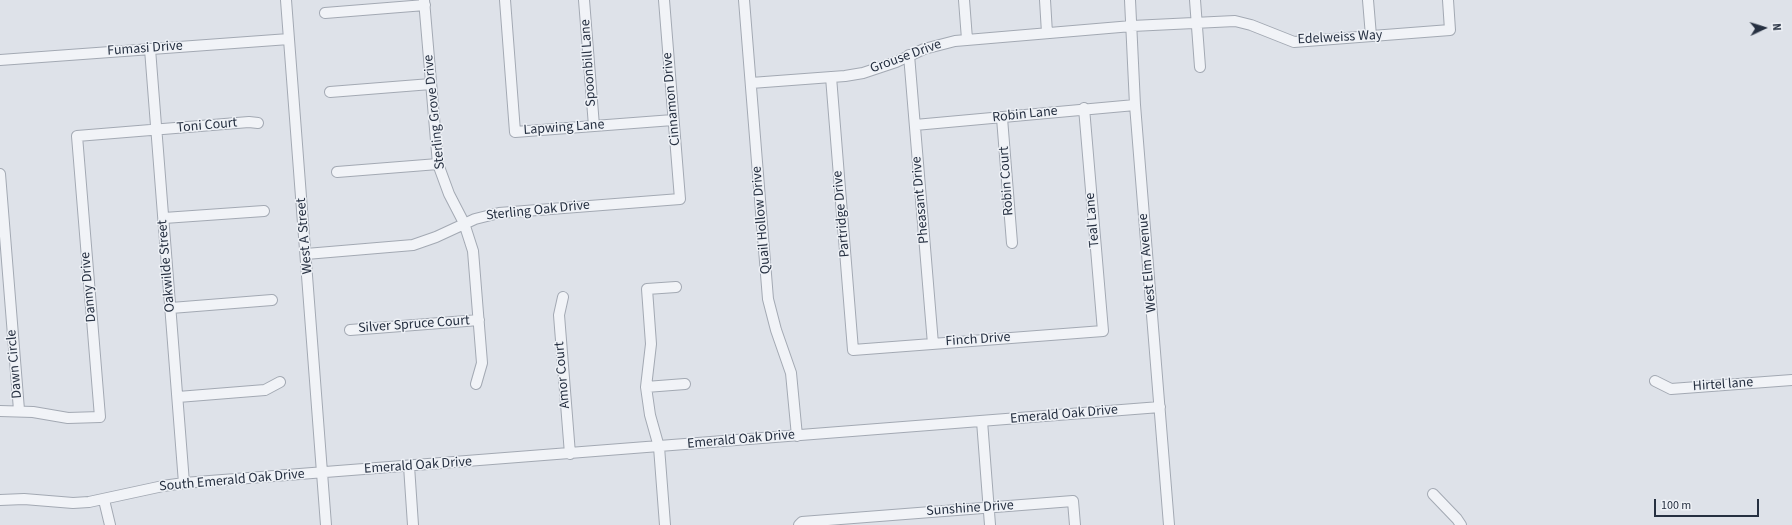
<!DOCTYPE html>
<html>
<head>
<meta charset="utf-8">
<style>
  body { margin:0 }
  #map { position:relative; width:1792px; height:525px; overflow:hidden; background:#dee2e9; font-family:"Source Sans 3",sans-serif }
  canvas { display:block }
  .north { position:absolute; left:1744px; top:8px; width:40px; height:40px; -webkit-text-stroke:3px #eef1f6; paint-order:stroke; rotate:86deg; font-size:11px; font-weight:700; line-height:16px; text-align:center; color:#263041 }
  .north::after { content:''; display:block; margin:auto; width:14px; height:18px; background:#263041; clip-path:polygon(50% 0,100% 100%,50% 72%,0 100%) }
  .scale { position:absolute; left:1654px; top:499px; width:105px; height:18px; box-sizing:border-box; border:2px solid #263041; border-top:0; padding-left:5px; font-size:12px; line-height:14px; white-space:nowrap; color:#263041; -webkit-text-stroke:3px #eef1f6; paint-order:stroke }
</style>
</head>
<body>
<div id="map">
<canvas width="1792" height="525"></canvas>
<div class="north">N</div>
<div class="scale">100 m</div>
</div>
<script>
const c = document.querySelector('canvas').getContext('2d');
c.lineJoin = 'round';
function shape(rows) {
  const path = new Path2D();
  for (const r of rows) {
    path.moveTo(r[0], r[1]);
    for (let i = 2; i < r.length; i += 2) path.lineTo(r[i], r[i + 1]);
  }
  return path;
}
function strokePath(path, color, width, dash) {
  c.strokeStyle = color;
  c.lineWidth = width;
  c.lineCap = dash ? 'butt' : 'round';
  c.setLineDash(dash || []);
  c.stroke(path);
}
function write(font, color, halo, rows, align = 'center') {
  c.font = font + ' "Source Sans 3",sans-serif';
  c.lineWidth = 3;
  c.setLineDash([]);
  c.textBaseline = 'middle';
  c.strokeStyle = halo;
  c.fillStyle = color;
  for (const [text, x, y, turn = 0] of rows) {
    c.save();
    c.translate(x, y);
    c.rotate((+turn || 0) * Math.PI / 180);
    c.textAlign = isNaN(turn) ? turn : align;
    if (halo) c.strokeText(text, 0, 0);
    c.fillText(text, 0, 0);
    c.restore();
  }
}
const minor = shape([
  [286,0,326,525],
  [424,0,438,164,449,194,464,223,473,251,482,363,476,384],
  [505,0,515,132,673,120],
  [584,0,594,126],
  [744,0,768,299,776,330,791,373,797,436],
  [964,0,967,39],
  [1045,0,1047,33],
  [1130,0,1135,105,1169,525],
  [1195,0,1200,67],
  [1368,0,1371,36],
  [325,13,425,5],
  [150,49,184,483],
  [909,55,933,344],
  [0,60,289,39],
  [831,77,853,350,1103,331,1084,108],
  [751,83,845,76,863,73,896,62,924,49,955,41,1132,26,1235,21,1251,25,1294,42,1450,30,1448,0],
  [330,92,431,84],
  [1002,118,1012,243],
  [915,125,1135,105],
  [337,172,438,164],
  [0,174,19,410],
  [164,218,264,211],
  [306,254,413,245,436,237,475,219,499,213,680,199,664,0],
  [563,297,559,315,570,454],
  [171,308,272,300],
  [350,330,479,320],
  [1655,381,1671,389,1792,380],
  [646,387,685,384],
  [178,397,265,390,280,382],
  [0,411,33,412,68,418,100,417,77,136,249,122,258,123],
  [982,421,990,525],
  [409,466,413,525],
  [1433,494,1457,519,1461,525],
  [0,500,24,499,73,503,89,502,163,486,184,483,1160,407],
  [104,500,110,525],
  [665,525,659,447,650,415,646,387,651,344,647,289,676,287],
  [799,525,802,522,1073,501,1075,525]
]);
strokePath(minor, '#a3a9b3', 12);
strokePath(minor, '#f1f3f7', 10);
write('14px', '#263041', '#eef1f6', [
  ["Edelweiss Way",1340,38,-3],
  ["Fumasi Drive",145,49,-4],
  ["Grouse Drive",906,57,-20],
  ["Spoonbill Lane",589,63,-94],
  ["Cinnamon Drive",672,99,-95],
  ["Sterling Grove Drive",435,112,-96],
  ["Robin Lane",1025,115,-6],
  ["Toni Court",207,126,-5],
  ["Lapwing Lane",564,128,-4],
  ["Robin Court",1007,181,-94],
  ["Pheasant Drive",921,200,-95],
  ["Sterling Oak Drive",538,211,-6],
  ["Partridge Drive",842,214,-95],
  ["Quail Hollow Drive",762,220,-95],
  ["Teal Lane",1093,220,-95],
  ["West A Street",305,236,-95],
  ["West Elm Avenue",1148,263,-95],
  ["Oakwilde Street",167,266,-95],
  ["Danny Drive",89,287,-95],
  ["Silver Spruce Court",414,325,-4],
  ["Finch Drive",978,340,-4],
  ["Dawn Circle",15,364,-95],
  ["Amor Court",563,375,-95],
  ["Hirtel lane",1723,385,-4],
  ["Emerald Oak Drive",1064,415,-5],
  ["Emerald Oak Drive",741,440,-5],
  ["Emerald Oak Drive",418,466,-4],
  ["South Emerald Oak Drive",232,481,-5],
  ["Sunshine Drive",970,509,-4]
]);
</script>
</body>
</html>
